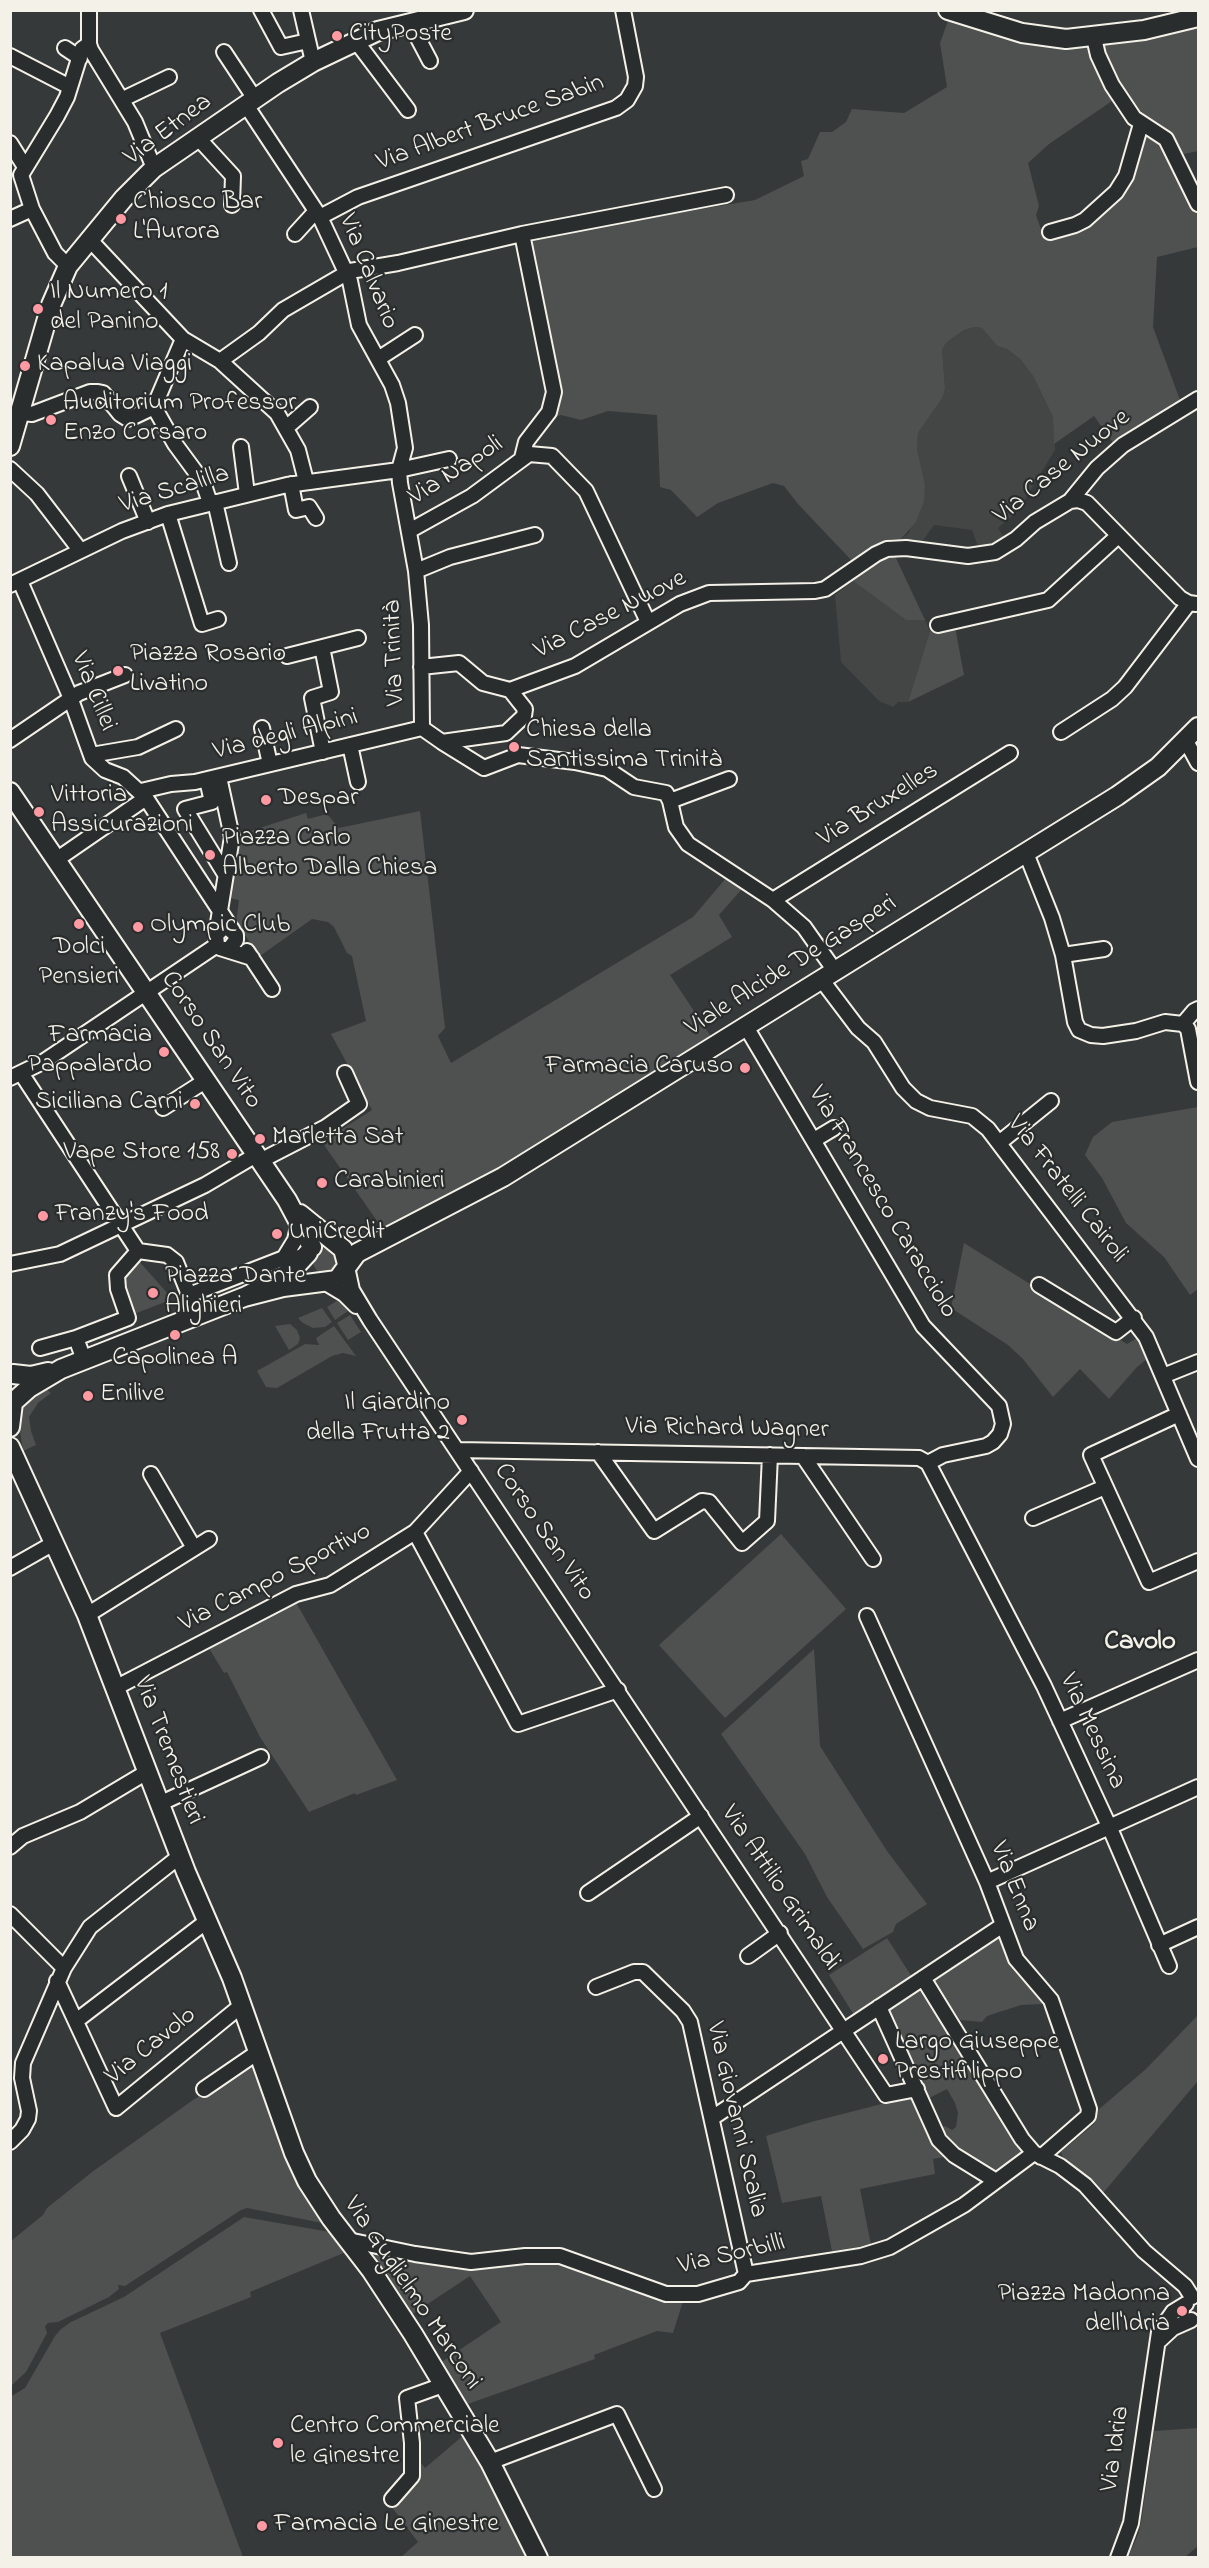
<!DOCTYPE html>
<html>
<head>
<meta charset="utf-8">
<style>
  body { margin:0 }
  #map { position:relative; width:1209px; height:2568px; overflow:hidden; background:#363939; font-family:"Indie Flower",sans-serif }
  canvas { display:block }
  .frame { position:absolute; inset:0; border:12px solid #f4f1e8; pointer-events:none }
</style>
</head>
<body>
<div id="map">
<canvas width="1209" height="2568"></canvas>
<div class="frame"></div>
</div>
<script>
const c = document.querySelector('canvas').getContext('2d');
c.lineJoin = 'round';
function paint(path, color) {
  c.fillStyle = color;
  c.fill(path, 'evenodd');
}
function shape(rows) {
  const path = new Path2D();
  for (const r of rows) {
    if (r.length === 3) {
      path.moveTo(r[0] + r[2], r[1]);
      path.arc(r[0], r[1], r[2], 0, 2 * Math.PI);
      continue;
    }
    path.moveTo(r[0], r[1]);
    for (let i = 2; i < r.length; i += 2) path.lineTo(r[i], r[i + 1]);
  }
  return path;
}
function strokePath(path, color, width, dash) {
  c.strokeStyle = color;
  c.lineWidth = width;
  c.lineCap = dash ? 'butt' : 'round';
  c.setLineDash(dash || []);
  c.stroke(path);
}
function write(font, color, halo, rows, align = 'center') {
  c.font = font + ' "Indie Flower",sans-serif';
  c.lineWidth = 4.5;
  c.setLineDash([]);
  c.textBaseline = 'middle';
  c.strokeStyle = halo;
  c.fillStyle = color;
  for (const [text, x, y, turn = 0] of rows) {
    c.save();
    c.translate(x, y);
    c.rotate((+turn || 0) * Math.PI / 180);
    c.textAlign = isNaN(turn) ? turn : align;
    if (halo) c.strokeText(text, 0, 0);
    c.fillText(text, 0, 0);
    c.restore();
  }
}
paint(shape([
  [975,327,982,328,997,346,1007,349,1020,359,1033,376,1053,417,1055,450,1018,511,998,528,1005,539,998,544,979,549,972,530,934,525,922,542,900,540,909,533,925,484,917,449,918,433,943,397,945,388,942,349,947,342,964,330],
  [853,581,906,620,925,620,930,631,908,702,898,702,893,707,879,701,841,662,835,595]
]), '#434645');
paint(shape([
  [949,18,1026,42,1052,47,1091,45,1115,99,1049,144,1028,163,1039,206,1036,215,1044,238,1060,236,1086,228,1128,187,1146,134,1154,134,1161,140,1198,215,1198,247,1157,257,1153,327,1180,400,1116,447,1094,416,1054,444,1053,417,1033,376,1020,359,1007,349,997,346,982,328,975,327,964,330,947,342,942,349,945,388,943,397,918,433,917,449,925,484,924,501,916,522,900,540,892,539,885,541,853,562,798,504,784,486,773,483,718,503,697,517,671,490,660,487,657,415,608,411,581,420,561,415,554,417,559,405,561,387,529,238,755,200,804,176,801,161,808,159,820,132,832,132,846,122,852,109,904,113,947,87,940,43],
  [1198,23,1198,151,1179,155,1167,134,1128,100,1106,66,1102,44],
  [895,556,925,620,906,620,853,581,880,561],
  [955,627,964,675,908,702,930,631],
  [420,811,445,1028,438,1036,451,1063,693,917,726,878,742,889,719,915,732,937,670,975,712,1038,527,1152,384,1231,322,1142,372,1110,331,1034,366,1021,352,956,347,953,334,927,328,922,312,919,260,956,236,923,239,900,230,898,238,835,306,813,308,819,327,814,339,828],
  [1198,1107,1198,1289,1190,1295,1164,1257,1126,1223,1102,1178,1085,1155,1093,1137,1112,1122],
  [964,1243,1127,1344,1139,1337,1143,1342,1147,1359,1137,1367,1109,1399,1080,1369,1053,1397,1023,1359,1008,1345,951,1308],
  [326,1261,13],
  [137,1259,169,1295,165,1302,134,1314,123,1285,127,1273],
  [340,1299,348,1311,335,1320,327,1307],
  [322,1308,332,1322,325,1327,313,1328,303,1323,298,1318],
  [350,1315,361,1332,348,1340,337,1323],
  [290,1324,297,1330,300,1338,298,1344,289,1350,275,1326],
  [334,1326,356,1356,343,1353,332,1356,277,1388,266,1387,257,1371,305,1344,319,1345,316,1338],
  [43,1386,51,1393,38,1403,29,1417,31,1431,36,1445,23,1451,19,1424,21,1411,25,1402],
  [781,1534,846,1609,725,1718,659,1645],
  [294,1599,397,1780,356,1795,355,1793,309,1812,260,1737,227,1672,224,1673,207,1645,234,1632,239,1634,243,1632,242,1628],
  [814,1649,820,1746,887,1851,927,1904,896,1924,893,1932,863,1949,827,1897,805,1854,721,1734],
  [1000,1937,1006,1955,1015,1970,1043,2004,1021,2005,987,2016,982,2022,960,2020,934,1981],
  [887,1938,912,1977,854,2015,829,1975],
  [921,1990,1021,2148,1021,2153,996,2170,989,2169,955,2146,948,2137,942,2127,945,2126,952,2130,956,2127,958,2113,955,2103,947,2089,929,2098,890,2010],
  [1198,2015,1198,2081,1103,2193,1064,2161,1061,2152,1094,2124,1098,2110,1146,2069],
  [256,2063,327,2224,247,2208,241,2210,125,2286,118,2285,119,2289,109,2297,58,2322,48,2323,45,2326,47,2333,26,2372,11,2386,11,2241,43,2215,47,2208,92,2172,193,2100],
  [913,2096,934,2144,945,2157,933,2159,935,2174,860,2189,871,2245,832,2251,821,2196,782,2203,766,2136,811,2122],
  [244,2217,330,2232,346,2252,250,2292,251,2297,160,2333,243,2557,11,2557,10,2397,25,2388,55,2336,61,2329,71,2322,124,2297],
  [378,2253,551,2259,664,2297,683,2301,673,2333,657,2331,594,2355,595,2359,465,2405,440,2363,501,2322,470,2276,411,2315,375,2257,374,2254],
  [1198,2428,1198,2546,1185,2557,1128,2557,1138,2535,1141,2523,1154,2431],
  [465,2434,532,2557,401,2557,418,2542,391,2506,417,2479,418,2459,425,2468]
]), '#4e514f');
const minor = shape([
  [89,10,89,44,91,50,135,122,154,168],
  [261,10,281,47,308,41],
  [301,10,313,62],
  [410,23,430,61],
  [1094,38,1098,55,1112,85,1134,118,1166,139,1198,204],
  [356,41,408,110],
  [65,48,80,58],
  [224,52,255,99],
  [10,56,70,87],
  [123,99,169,77],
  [246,105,320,217,350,281,359,325,392,385,398,403,405,448,399,470,400,483,416,571,421,625,422,728,442,742,506,733,524,716,525,709,510,690],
  [199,139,233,176,232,205],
  [10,143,25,167],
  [320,217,358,197,616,108,627,100,635,86,636,77,623,10],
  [10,219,32,209],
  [1050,232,1075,225,1085,220,1116,192,1126,176,1141,124],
  [295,234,316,211],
  [522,234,726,195],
  [90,240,183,339,220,361,277,413,298,450,306,481],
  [68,266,55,253,32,209,21,175,57,116,67,97,82,49,89,44],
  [378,359,415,335],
  [220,361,259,333,283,310,350,271,398,263,522,234,554,392,549,412,526,442,522,458],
  [154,407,175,444,203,482,210,503],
  [21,413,32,414,90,392,98,392,103,393,120,414,128,419,133,417,154,407,183,339],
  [286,428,310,407],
  [241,447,247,494],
  [10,469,37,494,80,550],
  [129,476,148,522],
  [291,484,296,510,309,507,316,518],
  [1070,501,1078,500,1087,503,1180,598,1189,603,1196,604],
  [215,502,229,563],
  [168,514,202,624,218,619],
  [409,531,472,496,529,454,552,456,586,491,648,622],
  [416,571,450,557,535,535],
  [20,581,69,694,92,758,105,770,123,777,146,798],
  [10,585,122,531,168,514,287,485,399,470,449,459],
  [938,625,1048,600,1118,536],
  [322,647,331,692,312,698,323,752],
  [287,656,358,638],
  [421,667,459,663,483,683,510,690,575,666,680,604,709,593,815,591,825,589,876,554,887,549,906,548,968,556,995,552,1016,539,1035,522,1070,501,1097,468,1123,445,1198,399],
  [262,728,270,764],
  [1061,732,1112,699,1125,687,1189,603],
  [10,740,79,693,125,675],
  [1186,741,1198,763],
  [442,742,484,768],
  [350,745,358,782],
  [91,755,138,747,176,729],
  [484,768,518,755,575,762,607,769,634,787,666,793,670,801,676,827,688,844,773,900,804,927,835,971],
  [207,780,212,802,185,809,225,874],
  [141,791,171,784,195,782,422,728],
  [670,801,729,779],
  [1026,853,1052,918,1063,955,1075,1022,1079,1030,1091,1035,1103,1036,1136,1031,1165,1022,1183,1024,1188,1029,1198,1082],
  [56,860,146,798,233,931],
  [773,900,1010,753],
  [216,935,232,837,219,777],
  [225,949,230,948,236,940,236,935,228,928,223,928,216,935,217,945,220,948,252,958],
  [247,951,272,989],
  [1063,955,1104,949],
  [821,979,858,1028,874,1042,903,1088,916,1101,930,1108,972,1116,988,1129,1146,1337,1198,1459],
  [1183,1024,1194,1011,1198,1009],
  [745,1025,923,1326,999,1406,1003,1424,1000,1434,993,1442,986,1446,943,1455,928,1463],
  [21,1073,138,1251,167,1255,176,1262,197,1315],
  [10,1078,43,1062,217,945],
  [163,1108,205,1081],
  [814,1140,834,1128],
  [999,1143,1051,1101],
  [260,1161,326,1127,359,1104,345,1073],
  [284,1258,295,1240,299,1222],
  [10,1264,60,1254,205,1185,256,1155],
  [347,1267,352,1290,370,1320,886,2095,917,2089],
  [324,1282,344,1294,356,1306],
  [1039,1285,1116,1332,1134,1318],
  [189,1295,284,1258,305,1257],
  [40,1348,76,1338],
  [84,1360,76,1338,128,1318,118,1289,117,1275,138,1251],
  [1163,1376,1198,1362],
  [1179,1414,1091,1455,1149,1582,1198,1561],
  [457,1450,919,1458,928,1463,1044,1686,1109,1826,1169,1966],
  [598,1452,654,1531,702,1501,709,1502,742,1543,767,1521,770,1455],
  [803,1456,873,1559],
  [151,1474,194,1548],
  [1033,1518,1105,1487],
  [415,1532,518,1724,618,1690],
  [10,1568,54,1543],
  [87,1615,209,1539],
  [867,1616,987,1882,1016,1959,1051,2000,1089,2109,1088,2116,1041,2157],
  [115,1688,296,1594,330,1585,343,1577,415,1532,471,1471],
  [1060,1721,1198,1660],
  [159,1804,261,1757],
  [10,1847,23,1836,80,1812,147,1772],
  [987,1882,1198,1787],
  [588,1893,701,1816],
  [10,1914,64,1968],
  [1159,1945,1198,1927],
  [748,1956,780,1933],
  [923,1978,1022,2139,1034,2153,1060,2166,1085,2185,1144,2251,1185,2286,1192,2297],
  [57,1981,116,2108,242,2005],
  [596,1987,634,1972,643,1972,683,2011,690,2022,746,2274],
  [879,2007,939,2140,954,2155,996,2181],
  [76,2021,207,1921],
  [204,2089,258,2052],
  [712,2118,1003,1925],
  [10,2142,22,2130,28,2119,29,2111,22,2078,23,2063,64,1968,90,1927,180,1856],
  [348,2240,415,2254,471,2262,525,2256,560,2256,666,2294,698,2294,739,2282,746,2274,861,2256,890,2247,964,2205,1034,2153],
  [1159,2341,1173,2328,1191,2320],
  [490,2462,617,2414,654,2489],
  [392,2499,412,2476,412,2443,407,2398,443,2385],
  [1118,2558,1131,2523,1159,2332,1173,2312,1186,2304]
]);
const major = shape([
  [948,10,1022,33,1066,39,1144,30,1198,17],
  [10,446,51,305,68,266,124,198,154,168,278,83,313,62,378,31,464,10],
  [10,792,287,1200,312,1247],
  [300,1214,343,1249,347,1264],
  [244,1297,283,1287,337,1280,357,1253,503,1177,1117,796,1158,767,1198,727],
  [13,1374,31,1376,48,1372],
  [10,1405,29,1388,61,1369,244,1297,278,1280,295,1267,308,1253],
  [10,1427,13,1403],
  [10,1447,87,1615,186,1872,232,1978,294,2153,307,2181,331,2218,371,2270,413,2334,490,2462,538,2558]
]);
strokePath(minor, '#f4f1e8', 18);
strokePath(major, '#f4f1e8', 22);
strokePath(minor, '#2a2d2e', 14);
strokePath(major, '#2a2d2e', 18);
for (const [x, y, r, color] of [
  [337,36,6,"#ff9aa2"],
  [121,219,6,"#ff9aa2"],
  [38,309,6,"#ff9aa2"],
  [25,366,6,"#ff9aa2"],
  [51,420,6,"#ff9aa2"],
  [118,671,6,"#ff9aa2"],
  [514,747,6,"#ff9aa2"],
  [266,800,6,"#ff9aa2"],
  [39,812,6,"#ff9aa2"],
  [210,855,6,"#ff9aa2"],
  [79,924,6,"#ff9aa2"],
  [138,927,6,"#ff9aa2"],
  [164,1052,6,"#ff9aa2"],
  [745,1068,6,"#ff9aa2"],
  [195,1104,6,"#ff9aa2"],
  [260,1139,6,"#ff9aa2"],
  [232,1154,6,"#ff9aa2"],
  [322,1183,6,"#ff9aa2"],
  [43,1216,6,"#ff9aa2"],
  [277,1234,6,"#ff9aa2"],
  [153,1293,6,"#ff9aa2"],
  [175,1335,6,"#ff9aa2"],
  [88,1396,6,"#ff9aa2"],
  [462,1420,6,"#ff9aa2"],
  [883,2059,6,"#ff9aa2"],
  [1182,2311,6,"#ff9aa2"],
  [278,2443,6,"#ff9aa2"],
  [262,2526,6,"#ff9aa2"]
]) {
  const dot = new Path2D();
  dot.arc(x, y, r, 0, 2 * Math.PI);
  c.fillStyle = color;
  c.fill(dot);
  strokePath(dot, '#2a2d2e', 2);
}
write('26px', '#f4f1e8', '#2a2d2e', [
  ["CityPoste",349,36],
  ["Chiosco Bar",133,204],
  ["L'Aurora",133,234],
  ["Il Numero 1",50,294],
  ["del Panino",50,324],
  ["Kapalua Viaggi",37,366],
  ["Auditorium Professor",63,405],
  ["Enzo Corsaro",63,435],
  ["Piazza Rosario",130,656],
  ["Livatino",130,686],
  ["Chiesa della",526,732],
  ["Santissima Trinità",526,762],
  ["Vittoria",51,797],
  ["Assicurazioni",51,827],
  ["Despar",278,800],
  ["Piazza Carlo",222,840],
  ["Alberto Dalla Chiesa",222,870],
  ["Olympic Club",150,927],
  ["Dolci",79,949,"center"],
  ["Pensieri",79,979,"center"],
  ["Farmacia",152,1037,"right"],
  ["Pappalardo",152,1067,"right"],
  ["Farmacia Caruso",733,1068,"right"],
  ["Siciliana Carni",183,1104,"right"],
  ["Marletta Sat",272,1139],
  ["Vape Store 158",220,1154,"right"],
  ["Carabinieri",334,1183],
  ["Franzy's Food",55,1216],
  ["UniCredit",289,1234],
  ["Piazza Dante",165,1278],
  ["Alighieri",165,1308],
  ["Capolinea A",175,1360,"center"],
  ["Enilive",100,1396],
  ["Il Giardino",450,1405,"right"],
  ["della Frutta 2",450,1435,"right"],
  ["Largo Giuseppe",895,2044],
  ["Prestifilippo",895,2074],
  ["Piazza Madonna",1170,2296,"right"],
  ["dell'Idria",1170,2326,"right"],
  ["Centro Commerciale",290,2428],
  ["le Ginestre",290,2458],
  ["Farmacia Le Ginestre",274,2526]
], 'left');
write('26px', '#f4f1e8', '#2a2d2e', [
  ["Via Albert Bruce Sabin",491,124,-20],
  ["Via Etnea",169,131,-37],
  ["Via Calvario",367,272,68],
  ["Via Case Nuove",1063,468,-39],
  ["Via Napoli",457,472,-33],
  ["Via Scalilla",175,491,-17],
  ["Via Case Nuove",611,616,-27],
  ["Via Trinità",396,653,-92],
  ["Via Cillei",92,692,68],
  ["Via degli Alpini",286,736,-14],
  ["Via Bruxelles",879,806,-32],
  ["Viale Alcide De Gasperi",792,967,-32],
  ["Corso San Vito",210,1041,56],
  ["Via Fratelli Cairoli",1066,1190,52],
  ["Via Francesco Caracciolo",881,1203,59],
  ["Via Richard Wagner",727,1430,1],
  ["Corso San Vito",543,1533,56],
  ["Via Campo Sportivo",276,1579,-27],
  ["Via Messina",1091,1732,65],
  ["Via Tremestieri",167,1751,69],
  ["Via Enna",1013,1887,68],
  ["Via Attilio Grimaldi",779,1889,56],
  ["Via Cavolo",152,2047,-39],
  ["Via Giovanni Scalia",735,2120,77],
  ["Via Sorbilli",732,2256,-13],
  ["Via Guglielmo Marconi",411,2294,56],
  ["Via Idria",1117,2449,-82]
]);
write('bold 27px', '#f4f1e8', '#2a2d2e', [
  ["Cavolo",1140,1644]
]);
</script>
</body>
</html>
